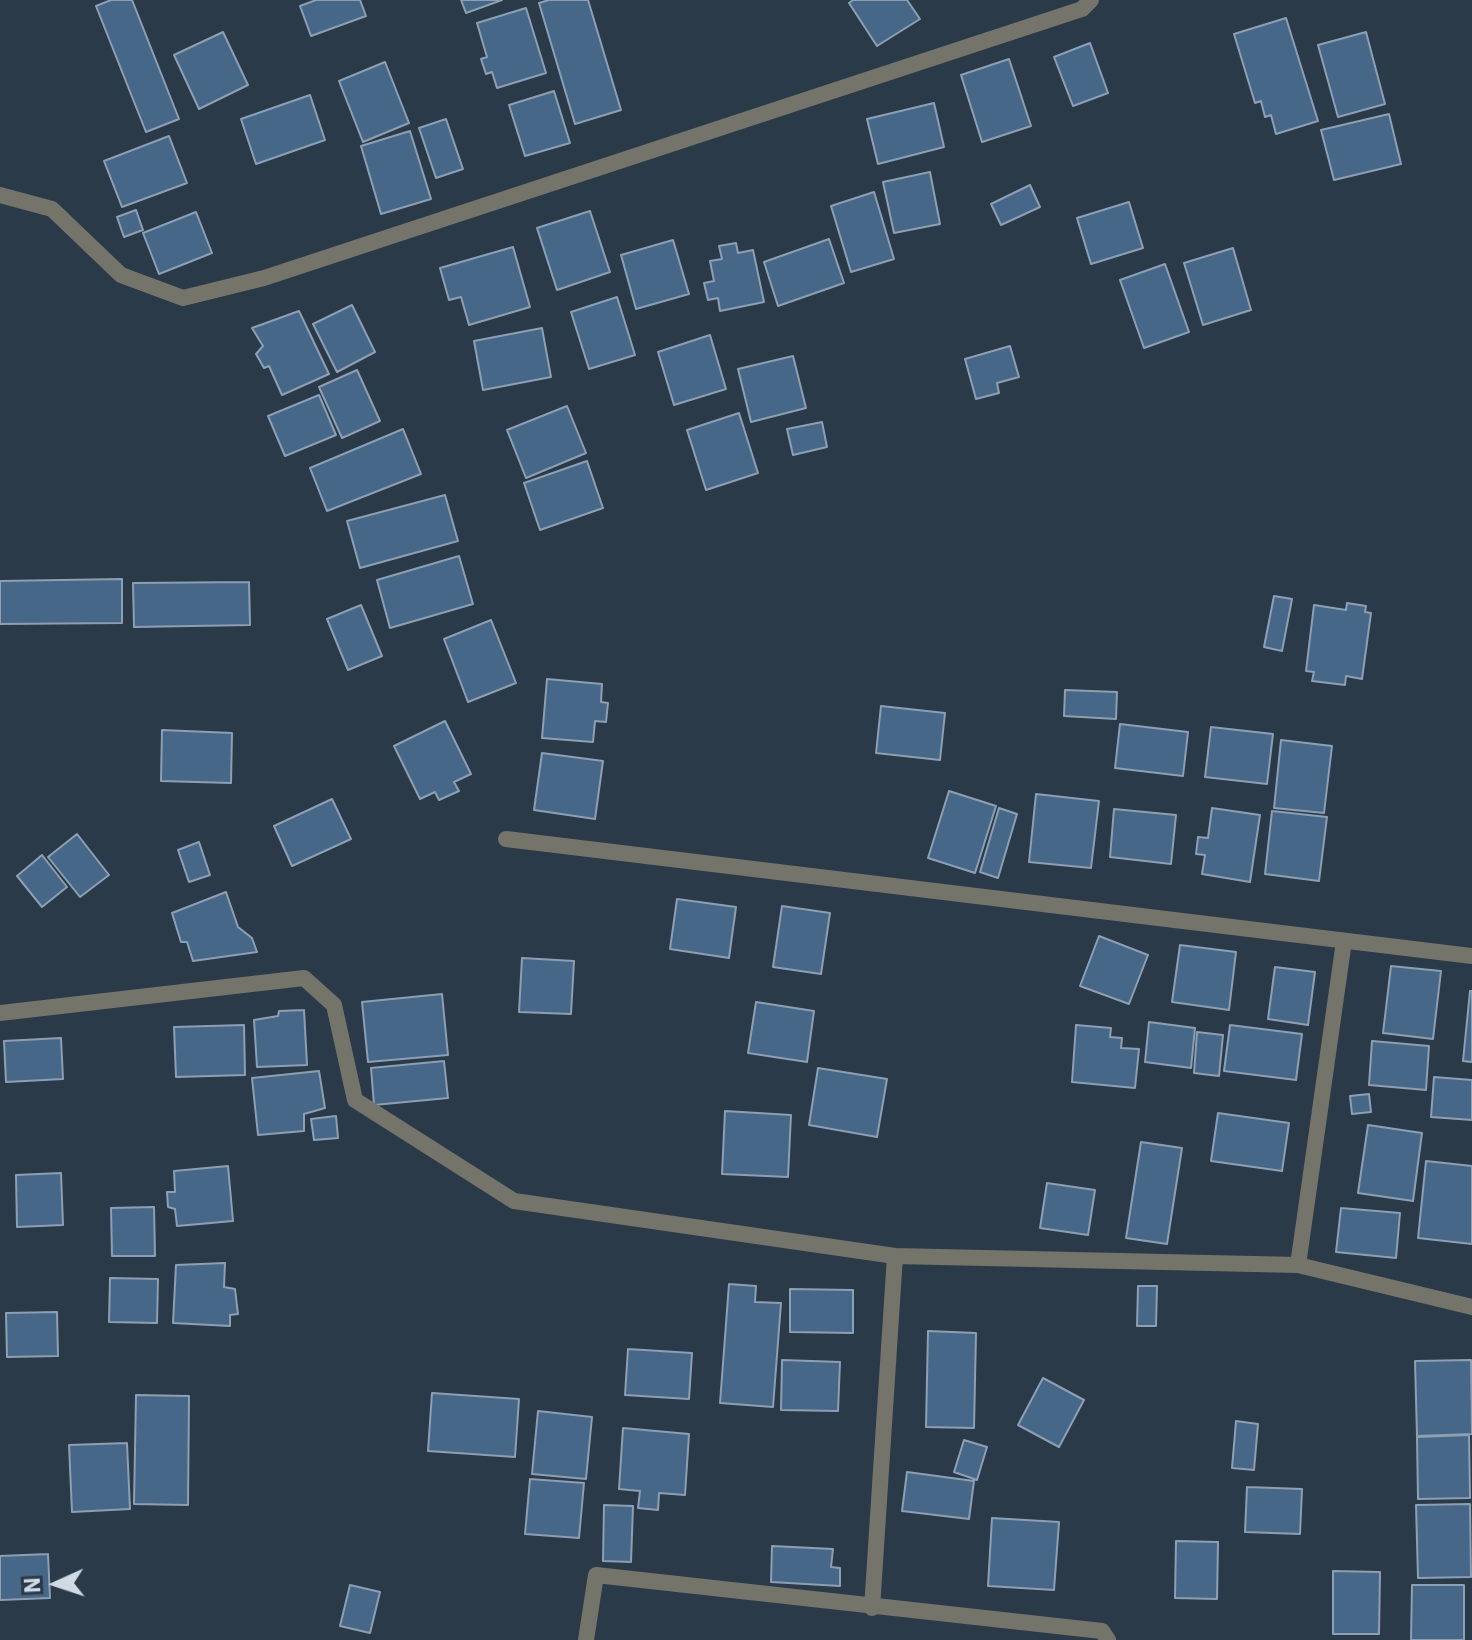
<!DOCTYPE html>
<html>
<head>
<meta charset="utf-8">
<style>
  body { margin:0 }
  #map { position:relative; width:1472px; height:1640px; overflow:hidden; background:#2a3a49; font-family:"IBM Plex Sans",sans-serif }
  canvas { display:block }
  .north { position:absolute; left:16px; top:1544px; width:80px; height:80px; -webkit-text-stroke:6px #2a3a49; paint-order:stroke; rotate:267deg; font-size:22px; font-weight:700; line-height:32px; text-align:center; color:#d0dae4 }
  .north::after { content:''; display:block; margin:auto; width:28px; height:36px; background:#d0dae4; clip-path:polygon(50% 0,100% 100%,50% 72%,0 100%) }
</style>
</head>
<body>
<div id="map">
<canvas width="1472" height="1640"></canvas>
<div class="north">N</div>
</div>
<script>
const c = document.querySelector('canvas').getContext('2d');
c.lineJoin = 'round';
function paint(path, color) {
  c.fillStyle = color;
  c.fill(path, 'evenodd');
}
function shape(rows) {
  const path = new Path2D();
  for (const r of rows) {
    path.moveTo(r[0], r[1]);
    for (let i = 2; i < r.length; i += 2) path.lineTo(r[i], r[i + 1]);
  }
  return path;
}
function strokePath(path, color, width, dash) {
  c.strokeStyle = color;
  c.lineWidth = width;
  c.lineCap = dash ? 'butt' : 'round';
  c.setLineDash(dash || []);
  c.stroke(path);
}
const building = shape([
  [111,0,132,0,179,119,146,132,96,6,111,0],
  [316,0,360,0,366,16,311,36,300,6,316,0],
  [461,0,502,0,466,13,461,0],
  [549,0,588,0,621,110,575,124,539,3,549,0],
  [853,0,907,0,920,19,877,46,849,3,853,0],
  [526,8,546,73,497,88,492,72,486,74,481,59,487,57,477,23,526,8],
  [1286,18,1318,121,1276,134,1271,115,1265,117,1261,101,1255,103,1234,34,1286,18],
  [223,32,248,85,199,109,174,55,223,32],
  [1366,32,1385,104,1338,117,1318,45,1366,32],
  [1090,43,1108,93,1073,106,1054,57,1090,43],
  [1009,59,1031,126,982,142,961,75,1009,59],
  [385,62,409,123,363,142,339,81,385,62],
  [554,91,570,143,525,156,509,105,554,91],
  [310,95,325,140,256,164,241,119,310,95],
  [934,103,944,147,878,164,867,119,934,103],
  [1389,114,1401,164,1334,180,1321,130,1389,114],
  [446,119,463,169,436,178,419,128,446,119],
  [410,131,431,199,381,214,361,146,410,131],
  [169,136,187,183,122,207,104,161,169,136],
  [930,172,940,224,894,233,883,182,930,172],
  [1030,185,1040,207,1001,225,991,204,1030,185],
  [874,192,894,259,851,272,831,206,874,192],
  [1129,202,1143,248,1091,264,1077,218,1129,202],
  [136,210,143,230,124,237,117,217,136,210],
  [590,211,610,272,557,290,537,228,590,211],
  [196,212,212,253,159,274,143,233,196,212],
  [829,239,844,283,778,306,764,262,829,239],
  [673,240,689,294,636,309,621,255,673,240],
  [736,243,738,253,753,250,764,302,720,311,718,298,708,300,704,283,714,281,710,261,722,259,719,246,736,243],
  [513,247,530,307,469,325,461,297,449,300,440,268,513,247],
  [1233,248,1251,310,1203,325,1184,263,1233,248],
  [1165,264,1189,332,1144,348,1120,280,1165,264],
  [617,297,635,355,589,369,571,312,617,297],
  [352,305,375,352,337,372,313,324,352,305],
  [299,311,329,374,282,395,269,366,264,368,256,354,263,346,252,328,299,311],
  [542,328,551,377,483,390,474,341,542,328],
  [710,335,726,389,674,405,658,352,710,335],
  [1010,346,1019,377,997,383,999,393,976,399,965,359,1010,346],
  [793,356,806,408,751,422,738,369,793,356],
  [357,370,380,421,342,438,319,387,357,370],
  [319,395,336,435,285,456,268,416,319,395],
  [567,406,586,453,526,478,507,430,567,406],
  [739,413,758,473,706,490,687,430,739,413],
  [822,422,827,447,793,455,787,429,822,422],
  [403,429,421,474,327,511,310,468,403,429],
  [587,461,603,508,540,530,524,483,587,461],
  [445,495,458,541,360,568,347,521,445,495],
  [459,556,473,604,390,628,377,580,459,556],
  [122,579,122,623,0,624,0,581,122,579],
  [249,582,250,625,134,627,133,583,249,582],
  [1274,596,1292,599,1282,651,1264,647,1274,596],
  [1347,603,1366,606,1365,612,1371,613,1362,679,1346,676,1345,685,1312,681,1314,672,1306,671,1314,605,1346,610,1347,603],
  [361,605,382,656,348,670,327,619,361,605],
  [491,620,516,683,468,702,444,639,491,620],
  [547,679,602,684,601,702,608,703,606,722,595,721,593,742,542,738,547,679],
  [1065,690,1117,692,1116,719,1064,716,1065,690],
  [881,706,945,713,940,760,876,753,881,706],
  [445,721,471,774,454,782,459,791,439,800,435,792,420,799,394,746,445,721],
  [1120,724,1188,732,1183,776,1115,768,1120,724],
  [1211,727,1273,734,1267,784,1205,777,1211,727],
  [162,730,232,733,231,783,161,781,162,730],
  [1281,740,1332,746,1324,813,1274,808,1281,740],
  [542,753,603,761,595,819,534,810,542,753],
  [949,791,996,806,975,873,928,858,949,791],
  [1036,794,1099,801,1091,868,1029,862,1036,794],
  [332,799,351,839,292,866,274,826,332,799],
  [999,808,1017,814,998,878,980,872,999,808],
  [1212,808,1260,815,1250,882,1202,874,1205,855,1196,854,1198,837,1208,838,1212,808],
  [1114,809,1176,815,1171,864,1110,857,1114,809],
  [1272,811,1327,817,1319,881,1265,874,1272,811],
  [77,834,109,875,80,897,48,857,77,834],
  [199,842,210,875,189,882,178,850,199,842],
  [42,855,67,887,42,907,17,876,42,855],
  [226,892,238,927,252,938,257,952,193,961,187,942,181,942,172,913,226,892],
  [677,899,736,907,729,958,670,949,677,899],
  [782,906,830,913,821,974,773,967,782,906],
  [1099,936,1148,955,1129,1004,1080,986,1099,936],
  [1180,945,1236,952,1229,1010,1172,1002,1180,945],
  [522,958,574,961,571,1014,519,1012,522,958],
  [1391,966,1441,971,1433,1039,1383,1033,1391,966],
  [1275,967,1315,972,1308,1025,1268,1019,1275,967],
  [1470,991,1472,991,1472,1062,1463,1061,1470,991],
  [442,994,448,1055,368,1062,362,1002,442,994],
  [756,1002,814,1011,807,1062,748,1053,756,1002],
  [304,1010,307,1065,257,1067,254,1020,278,1016,279,1011,304,1010],
  [1149,1022,1195,1028,1191,1068,1145,1062,1149,1022],
  [244,1025,245,1075,176,1077,174,1027,244,1025],
  [1076,1025,1111,1028,1110,1037,1122,1038,1121,1048,1139,1049,1135,1088,1072,1082,1076,1025],
  [1230,1025,1302,1034,1296,1080,1224,1071,1230,1025],
  [1197,1032,1223,1035,1219,1076,1194,1073,1197,1032],
  [61,1038,63,1079,6,1082,4,1041,61,1038],
  [1372,1041,1429,1046,1426,1090,1369,1085,1372,1041],
  [444,1061,448,1098,374,1105,371,1068,444,1061],
  [818,1068,887,1079,877,1137,809,1125,818,1068],
  [319,1071,325,1108,304,1114,304,1131,258,1135,252,1078,319,1071],
  [1434,1077,1472,1080,1472,1120,1431,1117,1434,1077],
  [1369,1094,1371,1112,1352,1114,1350,1096,1369,1094],
  [725,1111,791,1115,788,1177,722,1174,725,1111],
  [1218,1113,1289,1123,1282,1171,1211,1161,1218,1113],
  [336,1116,338,1138,314,1140,311,1119,336,1116],
  [1368,1125,1422,1133,1413,1201,1358,1193,1368,1125],
  [1141,1142,1182,1148,1167,1244,1126,1238,1141,1142],
  [1426,1161,1472,1166,1472,1244,1418,1238,1426,1161],
  [228,1166,233,1221,177,1226,175,1209,168,1207,167,1192,175,1192,174,1171,228,1166],
  [61,1173,63,1225,17,1227,16,1175,61,1173],
  [1047,1183,1095,1190,1088,1235,1040,1228,1047,1183],
  [154,1207,155,1256,112,1256,111,1208,154,1207],
  [1341,1208,1400,1213,1396,1258,1336,1252,1341,1208],
  [225,1263,224,1287,235,1289,238,1314,230,1315,230,1326,173,1323,176,1265,225,1263],
  [110,1278,158,1279,157,1323,109,1322,110,1278],
  [729,1284,756,1286,755,1302,781,1303,773,1407,720,1403,729,1284],
  [1138,1286,1157,1286,1156,1326,1137,1326,1138,1286],
  [790,1289,853,1290,853,1333,790,1332,790,1289],
  [57,1312,58,1356,7,1357,6,1313,57,1312],
  [928,1331,976,1333,974,1428,926,1427,928,1331],
  [628,1349,692,1353,689,1399,625,1395,628,1349],
  [782,1360,840,1362,838,1411,781,1410,782,1360],
  [1471,1360,1472,1434,1417,1436,1415,1361,1471,1360],
  [1043,1378,1084,1400,1059,1447,1018,1425,1043,1378],
  [432,1393,519,1399,515,1457,428,1451,432,1393],
  [136,1395,189,1396,188,1505,134,1504,136,1395],
  [538,1411,592,1417,586,1479,532,1474,538,1411],
  [1236,1421,1258,1424,1254,1470,1232,1468,1236,1421],
  [623,1428,689,1434,685,1495,659,1493,658,1510,638,1508,640,1491,619,1489,623,1428],
  [1469,1435,1470,1498,1418,1499,1417,1437,1469,1435],
  [964,1440,987,1447,977,1480,954,1472,964,1440],
  [127,1443,130,1509,72,1512,69,1445,127,1443],
  [907,1472,974,1481,969,1519,902,1511,907,1472],
  [530,1479,584,1483,579,1538,525,1534,530,1479],
  [1247,1487,1302,1489,1300,1534,1245,1532,1247,1487],
  [1470,1504,1471,1577,1418,1578,1416,1505,1470,1504],
  [604,1505,633,1506,631,1562,603,1561,604,1505],
  [992,1518,1059,1522,1054,1590,988,1586,992,1518],
  [1176,1541,1218,1542,1217,1599,1175,1598,1176,1541],
  [772,1546,833,1549,831,1567,840,1568,840,1586,771,1582,772,1546],
  [48,1554,50,1598,0,1600,0,1556,48,1554],
  [1333,1571,1380,1572,1379,1634,1333,1634,1333,1571],
  [350,1585,380,1592,370,1633,340,1626,350,1585],
  [1412,1585,1464,1585,1464,1640,1411,1640,1412,1585]
]);
paint(building, '#466787');
strokePath(building, '#8d9fb2', 2);
strokePath(shape([
  [0,195,52,209,121,275,183,298,264,278,1082,9,1091,0],
  [506,839,1472,956],
  [0,1013,304,978,334,1005,355,1100,514,1201,895,1256,1298,1265,1472,1307],
  [1298,1265,1344,941],
  [872,1608,895,1256],
  [586,1640,596,1575,1102,1631,1108,1640]
]), '#75746a', 16);
</script>
</body>
</html>
